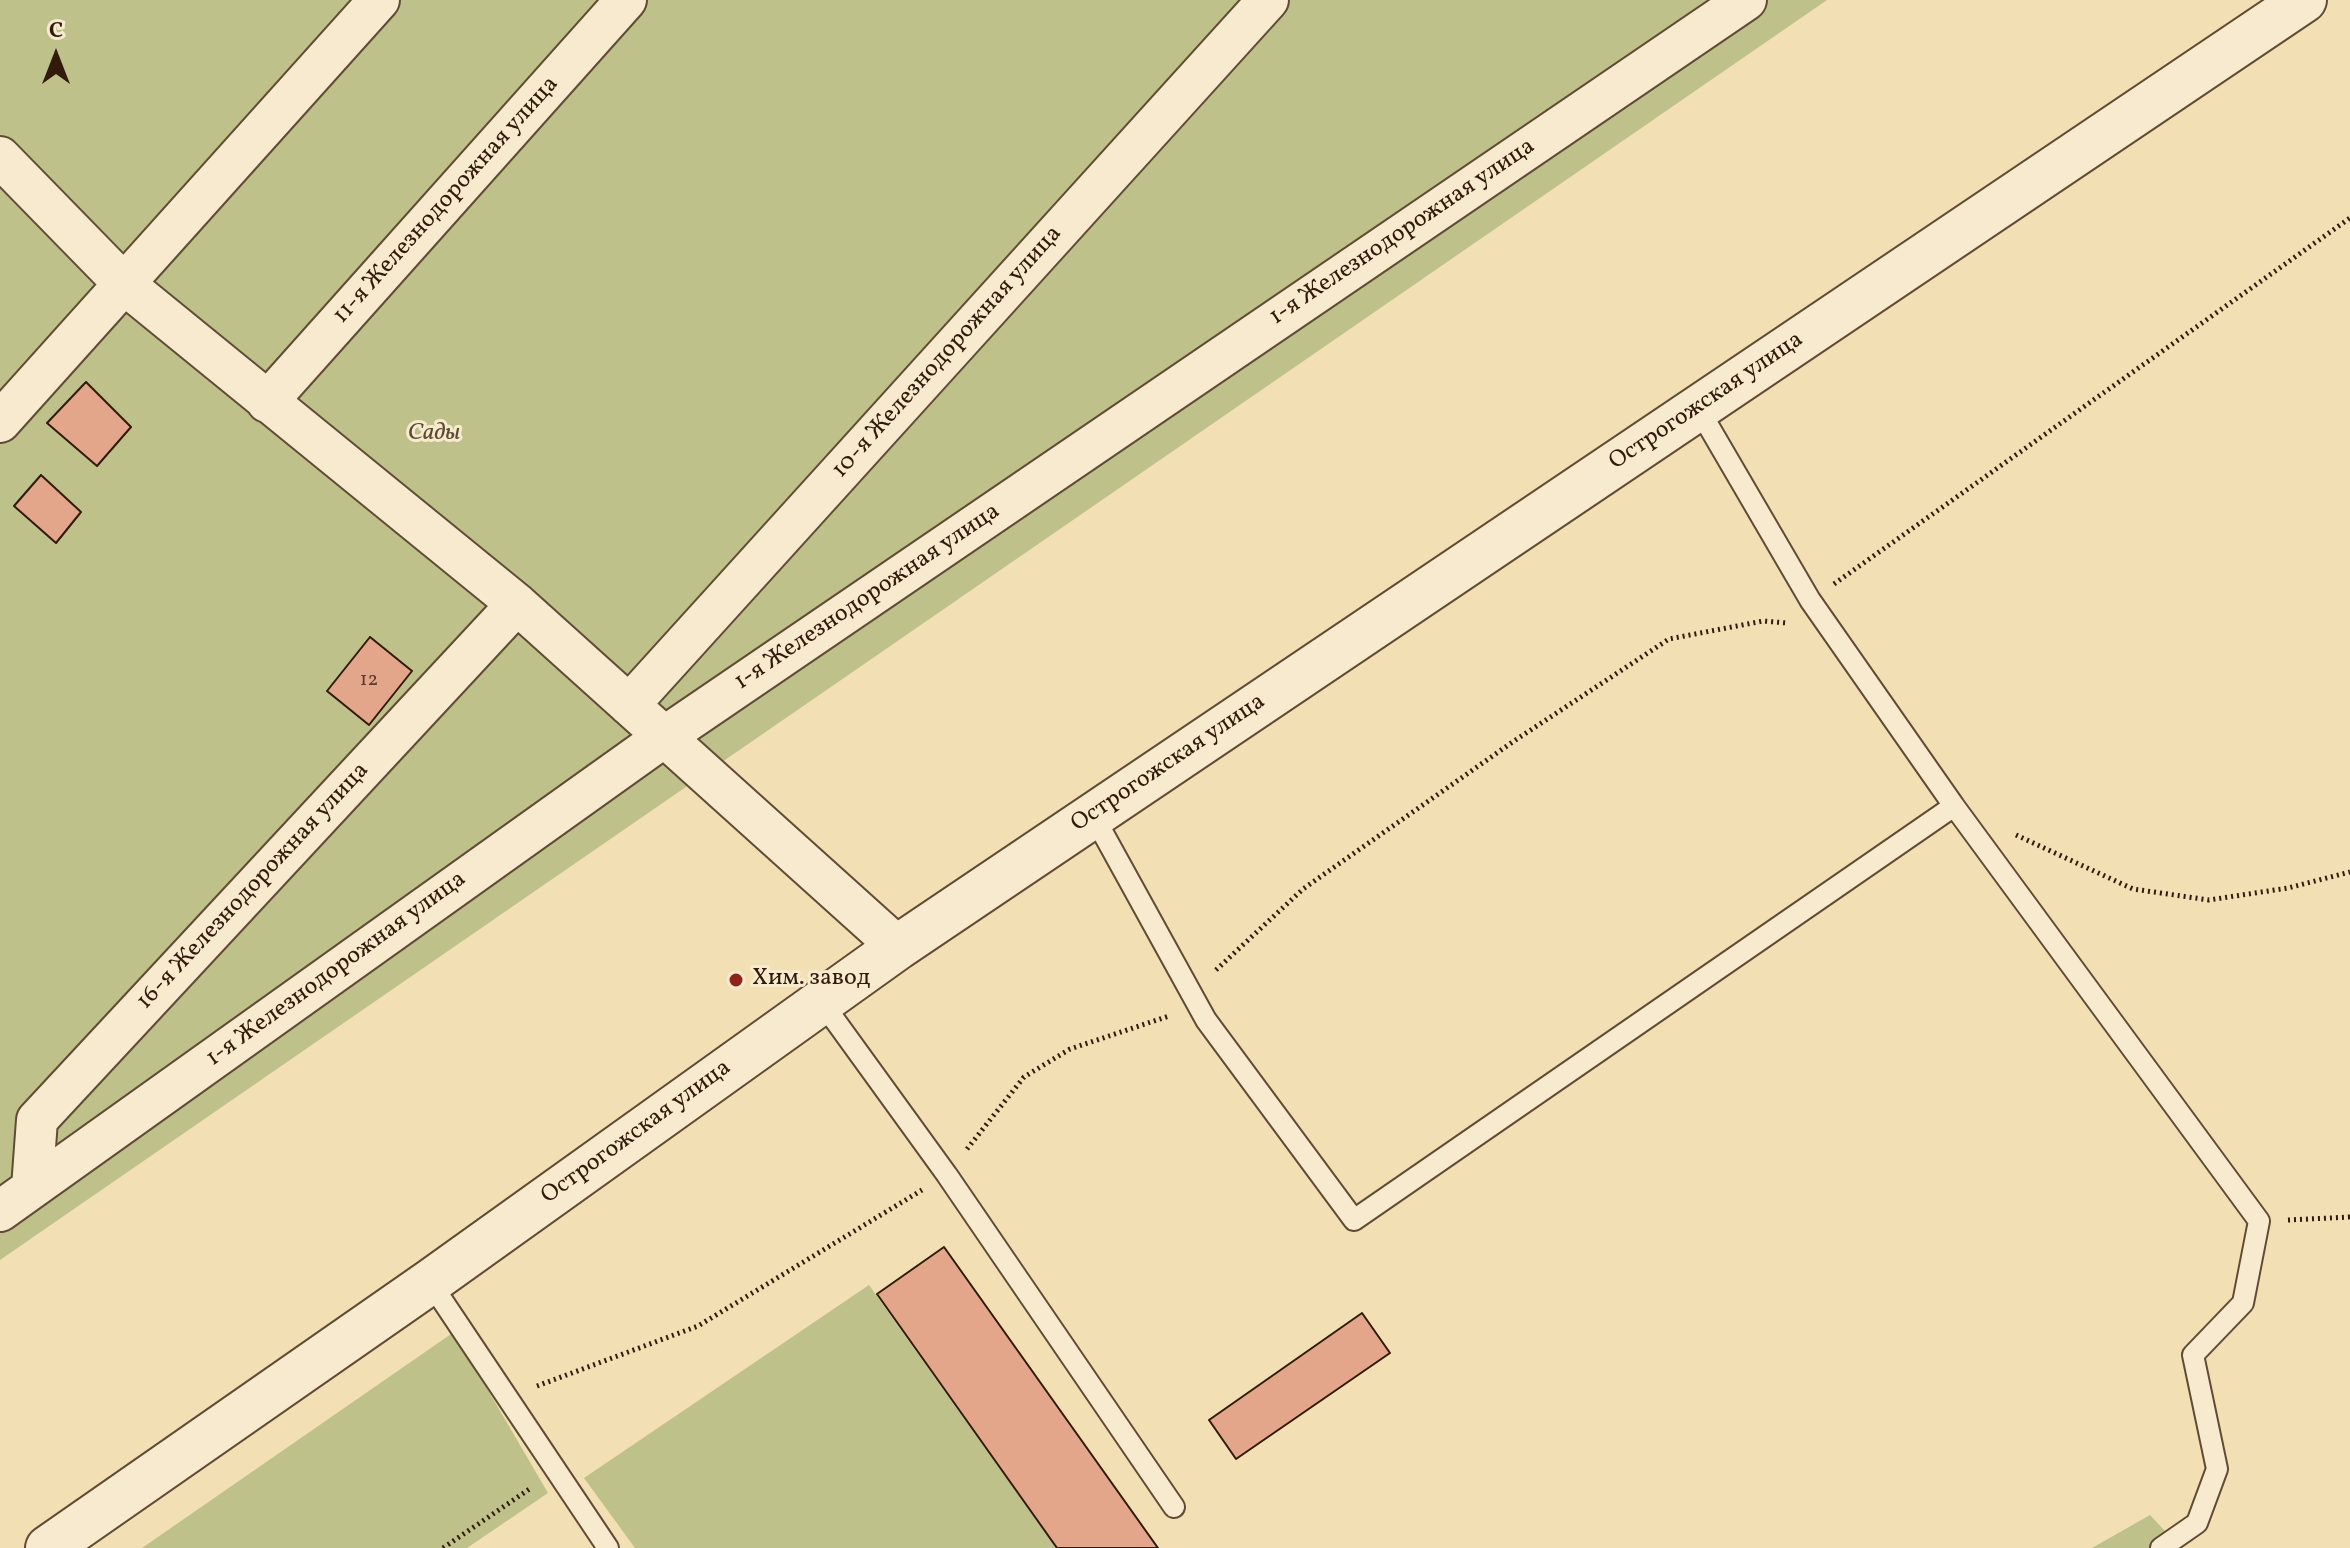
<!DOCTYPE html>
<html>
<head>
<meta charset="utf-8">
<style>
  body { margin:0 }
  #map { position:relative; width:2350px; height:1548px; overflow:hidden; background:#f2dfb3; font-family:Vollkorn,serif }
  canvas { display:block }
  .north { position:absolute; left:16px; top:16px; width:80px; height:80px; -webkit-text-stroke:6px #f7eace; paint-order:stroke; rotate:0deg; font-size:22px; font-weight:700; line-height:32px; text-align:center; color:#311a09 }
  .north::after { content:''; display:block; margin:auto; width:28px; height:36px; background:#311a09; clip-path:polygon(50% 0,100% 100%,50% 72%,0 100%) }
</style>
</head>
<body>
<div id="map">
<canvas width="2350" height="1548"></canvas>
<div class="north">С</div>
</div>
<script>
const c = document.querySelector('canvas').getContext('2d');
c.lineJoin = 'round';
function paint(path, color) {
  c.fillStyle = color;
  c.fill(path, 'evenodd');
}
function shape(rows) {
  const path = new Path2D();
  for (const r of rows) {
    path.moveTo(r[0], r[1]);
    for (let i = 2; i < r.length; i += 2) path.lineTo(r[i], r[i + 1]);
  }
  return path;
}
function strokePath(path, color, width, dash) {
  c.strokeStyle = color;
  c.lineWidth = width;
  c.lineCap = dash ? 'butt' : 'round';
  c.setLineDash(dash || []);
  c.stroke(path);
}
function write(font, color, halo, rows, align = 'center') {
  c.font = font + ' Vollkorn,serif';
  c.lineWidth = 6;
  c.setLineDash([]);
  c.textBaseline = 'middle';
  c.strokeStyle = halo;
  c.fillStyle = color;
  for (const [text, x, y, turn = 0] of rows) {
    c.save();
    c.translate(x, y);
    c.rotate((+turn || 0) * Math.PI / 180);
    c.textAlign = isNaN(turn) ? turn : align;
    if (halo) c.strokeText(text, 0, 0);
    c.fillText(text, 0, 0);
    c.restore();
  }
}
paint(shape([
  [0,0,1827,0,0,1260],
  [869,1285,1056,1548,635,1548,584,1478],
  [454,1332,548,1493,467,1548,142,1548],
  [2150,1515,2181,1548,2092,1548]
]), '#bec18a');
const building = shape([
  [86,382,131,427,97,466,47,423,86,382],
  [41,475,81,512,56,543,14,506,41,475],
  [370,637,412,671,369,725,327,691,370,637],
  [944,1247,1158,1548,1057,1548,877,1294,944,1247],
  [1362,1313,1390,1353,1236,1459,1209,1420,1362,1313]
]);
paint(building, '#e3a68a');
strokePath(building, '#311a09', 2);
const service = shape([
  [1698,408,1810,600,1954,806,2259,1221,2243,1303,2193,1355,2217,1469,2197,1523,2161,1548],
  [1093,815,1206,1020,1354,1220,1954,806],
  [821,1001,947,1175,1174,1507],
  [430,1282,608,1548]
]);
const minor = shape([
  [0,157,123,283,517,604,898,947],
  [267,402,626,0],
  [0,422,379,0],
  [629,705,1268,0],
  [32,1188,37,1120,517,604],
  [0,1211,664,737,1746,0]
]);
const tertiary = shape([
  [48,1548,430,1282,898,947,2304,0]
]);
strokePath(service, '#614b34', 24);
strokePath(minor, '#614b34', 44);
strokePath(tertiary, '#614b34', 48);
strokePath(shape([
  [1834,584,2350,218],
  [2016,835,2133,889,2209,900,2288,888,2350,872],
  [1216,970,1303,889,1514,741,1669,639,1763,621,1787,623],
  [967,1149,1024,1077,1070,1049,1169,1016],
  [2288,1220,2350,1217],
  [537,1386,698,1326,922,1190],
  [443,1548,531,1488]
]), '#311a09', 5, [2, 4]);
strokePath(service, '#f7eace', 20);
strokePath(minor, '#f7eace', 40);
strokePath(tertiary, '#f7eace', 44);
for (const [x, y, r, color] of [
  [736,980,8,"#8f2418"]
]) {
  const dot = new Path2D();
  dot.arc(x, y, r, 0, 2 * Math.PI);
  c.fillStyle = color;
  c.fill(dot);
  strokePath(dot, '#f7eace', 3);
}
write('20px', '#5e3d29', null, [
  ["12",369,681]
]);
write('24px', '#311a09', '#f7eace', [
  ["11-я Железнодорожная улица",447,201,-48],
  ["1-я Железнодорожная улица",1403,233,-34],
  ["10-я Железнодорожная улица",948,353,-48],
  ["Острогожская улица",1707,402,-34],
  ["1-я Железнодорожная улица",868,598,-34],
  ["Острогожская улица",1169,764,-34],
  ["16-я Железнодорожная улица",254,887,-47],
  ["1-я Железнодорожная улица",337,970,-36],
  ["Острогожская улица",637,1133,-36]
]);
write('italic 24px', '#5b4c30', '#f7eace', [
  ["Сады",434,435]
]);
write('24px', '#311a09', '#f7eace', [
  ["Хим. завод",752,980]
], 'left');
</script>
</body>
</html>
